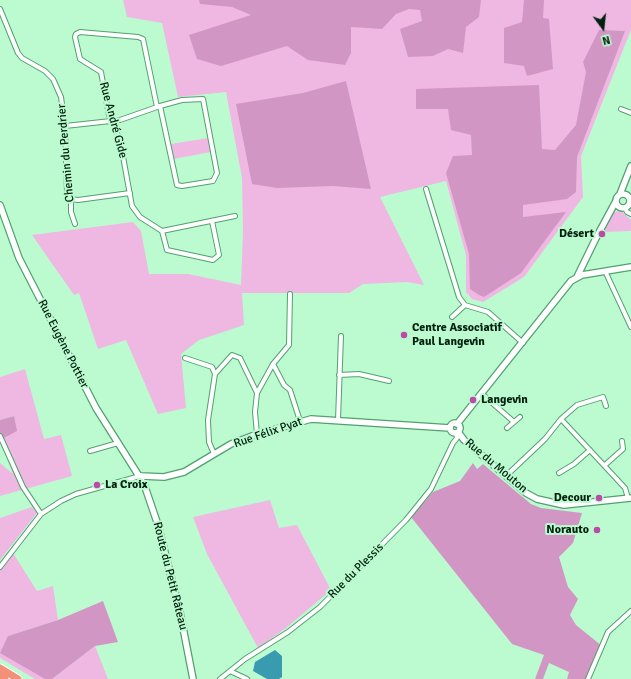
<!DOCTYPE html>
<html>
<head>
<meta charset="utf-8">
<style>
  body { margin:0 }
  #map { position:relative; width:631px; height:679px; overflow:hidden; background:#bcfbd0; font-family:Signika,sans-serif }
  canvas { display:block }
  .north { position:absolute; left:583px; top:8px; width:40px; height:40px; -webkit-text-stroke:3px #bcfbd0; paint-order:stroke; rotate:165deg; font-size:11px; font-weight:700; line-height:16px; text-align:center; color:#01210e }
  .north::after { content:''; display:block; margin:auto; width:14px; height:18px; background:#01210e; clip-path:polygon(50% 0,100% 100%,50% 72%,0 100%) }
</style>
</head>
<body>
<div id="map">
<canvas width="631" height="679"></canvas>
<div class="north">N</div>
</div>
<script>
const c = document.querySelector('canvas').getContext('2d');
c.lineJoin = 'round';
function paint(path, color) {
  c.fillStyle = color;
  c.fill(path, 'evenodd');
}
function shape(rows) {
  const path = new Path2D();
  for (const r of rows) {
    if (r.length === 3) {
      path.moveTo(r[0] + r[2], r[1]);
      path.arc(r[0], r[1], r[2], 0, 2 * Math.PI);
      continue;
    }
    path.moveTo(r[0], r[1]);
    for (let i = 2; i < r.length; i += 2) path.lineTo(r[i], r[i + 1]);
  }
  return path;
}
function strokePath(path, color, width, dash) {
  c.strokeStyle = color;
  c.lineWidth = width;
  c.lineCap = dash ? 'butt' : 'round';
  c.setLineDash(dash || []);
  c.stroke(path);
}
function write(font, color, halo, rows, align = 'center') {
  c.font = font + ' Signika,sans-serif';
  c.lineWidth = 4;
  c.setLineDash([]);
  c.textBaseline = 'middle';
  c.strokeStyle = halo;
  c.fillStyle = color;
  for (const [text, x, y, turn = 0] of rows) {
    c.save();
    c.translate(x, y);
    c.rotate((+turn || 0) * Math.PI / 180);
    c.textAlign = isNaN(turn) ? turn : align;
    if (halo) c.strokeText(text, 0, 0);
    c.fillText(text, 0, 0);
    c.restore();
  }
}
paint(shape([
  [123,0,631,0,631,30,581,156,583,197,524,277,483,302,472,299,466,292,466,255,446,181,380,197,424,285,407,282,363,284,349,293,242,293,244,325,199,340,181,354,186,408,158,414,126,340,98,349,79,293,74,295,32,235,133,222,141,231,149,274,188,274,241,285,243,231,242,178,226,92,178,97,162,23,127,17],
  [208,138,211,152,173,159,171,144],
  [620,210,631,220,631,231,604,232,613,213],
  [25,369,44,439,61,435,72,476,0,496,0,463,13,474,0,440,14,416,0,420,0,377],
  [270,500,279,528,297,525,331,590,286,628,258,648,207,554,193,517],
  [32,507,37,513,0,560,0,518],
  [13,553,37,591,53,586,58,620,8,636,47,679,35,679,0,658,0,568],
  [95,646,108,679,52,679]
]), '#eeb8e2');
paint(shape([
  [199,0,481,0,479,17,466,27,463,53,448,49,433,56,408,57,400,29,422,21,420,10,409,9,396,14,382,29,351,27,351,53,345,65,308,60,287,46,221,66,197,59,189,35,251,15,232,7,200,4],
  [524,0,544,0,543,18,549,19,553,69,527,76,524,66,504,63,504,28,522,22],
  [599,30,625,31,577,157,576,192,567,199,523,205,523,217,566,212,521,273,484,297,479,295,470,289,469,254,446,173,453,156,472,155,471,135,451,130,448,109,416,109,416,89,539,85,542,149,555,150,576,125,586,72,583,62],
  [346,81,371,189,333,186,277,188,252,184,236,104,303,93],
  [14,416,17,431,0,440,0,420],
  [473,463,477,469,483,464,531,504,541,508,582,513,573,543,559,557,568,587,578,599,570,615,576,625,602,646,588,679,567,679,569,672,549,663,543,679,535,679,544,655,512,644,411,517,433,492,460,481],
  [103,601,118,642,95,646,52,679,45,679,0,653,8,636,58,620]
]), '#d296c5');
paint(shape([
  [275,650,282,656,282,677,279,679,267,679,253,671,255,662]
]), '#399bb0');
const street = shape([
  [0,9,18,53,22,58,45,71,53,79,61,97,65,126,67,193,71,199,71,212,75,224],
  [157,107,143,39,138,37,80,32,76,34,75,37,80,59,101,72,109,115,120,140,132,206,140,217,162,231],
  [621,109,631,113],
  [65,126,120,120,160,106,182,100,203,99,217,173,213,181,182,186,177,185,160,106],
  [426,189,459,297,465,305,488,312,523,343],
  [629,197,631,197],
  [71,199,78,200,130,193],
  [629,204,631,203],
  [625,208,627,212,631,214],
  [162,231,167,250,213,260,219,255,212,221],
  [162,231,235,216],
  [605,271,631,327],
  [452,317,465,305],
  [185,358,212,367,215,374],
  [273,364,284,385,290,390,300,421],
  [339,375,359,374,389,381],
  [482,394,514,422],
  [561,419,625,488,628,498],
  [338,420,341,336],
  [507,428,520,417],
  [257,434,255,412,257,393,273,364,289,345,290,294],
  [0,436,23,487,41,514],
  [90,451,118,443],
  [214,454,209,442,208,420,215,374,232,355,240,358,257,393],
  [605,465,623,449,622,441],
  [559,473,574,464,590,450],
  [506,476,545,439,561,419,577,405,603,397,606,406],
  [0,567,41,514,61,501,76,494,140,476],
  [230,671,247,679],
  [220,679,245,659,288,632,320,607,406,520,431,489,453,443,457,438,456,433],
  [588,679,608,632,631,611]
]);
const secondary = shape([
  [620,194,631,166],
  [623,201,7],
  [0,205,19,258,96,408,144,484,158,525,180,612,193,679],
  [577,277,596,238,616,201],
  [455,428,5],
  [457,424,571,281,582,275,631,267],
  [458,432,464,440,526,493,537,499,564,505,631,498],
  [141,476,164,477,184,472,231,444,252,436,311,419,450,428]
]);
const highway = shape([
  [0,668,18,679],
  [0,676,5,679]
]);
strokePath(street, '#52a06f', 6);
strokePath(secondary, '#52a06f', 8);
strokePath(highway, '#fff', 9);
strokePath(street, '#fff', 4);
strokePath(secondary, '#fff', 5.5);
strokePath(highway, '#f29078', 7);
for (const [x, y, r, color] of [
  [602,234,4,"#bb4ba9"],
  [404,335,4,"#bb4ba9"],
  [473,400,4,"#bb4ba9"],
  [97,485,4,"#bb4ba9"],
  [599,498,4,"#bb4ba9"],
  [597,530,4,"#bb4ba9"]
]) {
  const dot = new Path2D();
  dot.arc(x, y, r, 0, 2 * Math.PI);
  c.fillStyle = color;
  c.fill(dot);
  strokePath(dot, '#bcfbd0', 1.5);
}
write('12px', '#01210e', '#bcfbd0', [
  ["Rue André Gide",113,120,75],
  ["Chemin du Perdrier",66,153,-95],
  ["Rue Eugène Pottier",63,344,63],
  ["Rue Félix Pyat",268,433,-19],
  ["Rue du Mouton",496,466,40],
  ["Rue du Plessis",356,571,-45],
  ["Route du Petit Râteau",170,576,76]
]);
write('bold 12px', '#01210e', '#bcfbd0', [
  ["Désert",594,234],
  ["Centre Associatif",412,328,"left"],
  ["Paul Langevin",412,342,"left"],
  ["Langevin",481,400,"left"],
  ["La Croix",105,485,"left"],
  ["Decour",591,498],
  ["Norauto",589,530]
], 'right');
</script>
</body>
</html>
